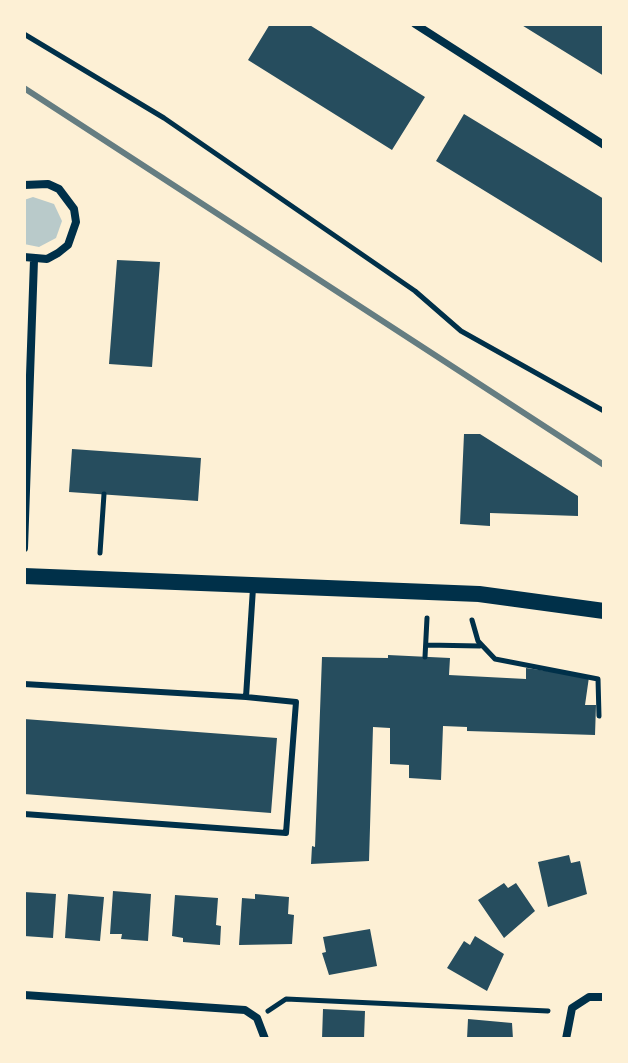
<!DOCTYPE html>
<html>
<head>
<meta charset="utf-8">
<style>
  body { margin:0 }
  #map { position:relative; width:628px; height:1063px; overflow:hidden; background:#fdf0d5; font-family:Ubuntu,sans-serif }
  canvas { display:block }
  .frame { position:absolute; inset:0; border:26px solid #fdf0d5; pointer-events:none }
</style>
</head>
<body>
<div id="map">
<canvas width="628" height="1063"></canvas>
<div class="frame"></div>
</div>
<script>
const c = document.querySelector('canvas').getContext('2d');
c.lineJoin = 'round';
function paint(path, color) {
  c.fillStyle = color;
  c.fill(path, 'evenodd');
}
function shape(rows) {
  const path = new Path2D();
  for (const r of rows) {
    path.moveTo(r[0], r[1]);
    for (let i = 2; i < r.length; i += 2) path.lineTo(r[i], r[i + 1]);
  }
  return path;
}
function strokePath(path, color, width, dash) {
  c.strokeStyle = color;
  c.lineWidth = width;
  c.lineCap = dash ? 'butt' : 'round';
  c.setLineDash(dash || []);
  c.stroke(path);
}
paint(shape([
  [33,197,54,204,62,221,56,238,39,247,24,244,24,200]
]), '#b9caca');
paint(shape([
  [270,24,308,24,425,97,392,150,248,60],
  [520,24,604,24,604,76],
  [464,114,604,199,604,264,436,161],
  [117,260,160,262,152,367,109,364],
  [464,434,480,434,578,496,578,516,490,513,490,526,460,524],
  [72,449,201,458,198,501,69,492],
  [388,655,450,658,449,675,526,679,526,668,589,677,585,705,596,705,595,735,467,731,467,727,443,726,441,780,409,778,409,765,390,764,390,728,373,727,369,861,311,864,312,846,315,847,322,657,388,658],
  [24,719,277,738,271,813,24,794],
  [569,855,571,863,580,861,587,894,548,907,538,862],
  [504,883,508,888,516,883,535,911,504,938,478,900],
  [113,891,151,894,148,941,121,939,122,934,110,934],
  [24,892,56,894,53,938,24,936],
  [68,894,104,897,100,941,65,938],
  [255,894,289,897,288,914,294,915,292,944,239,945,242,898,255,899],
  [175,895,218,898,216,925,221,926,220,945,183,942,183,938,172,936],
  [370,929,377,966,329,975,322,953,326,952,323,937],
  [475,936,504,954,487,991,447,968,464,941,470,945],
  [323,1009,365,1011,364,1039,322,1039],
  [468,1019,512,1023,513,1039,467,1039]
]), '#264d5e');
strokePath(shape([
  [24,34,164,118,415,291,461,331,604,411],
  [100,553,104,494],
  [472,620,478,641,495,659,598,679,599,716],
  [426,645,480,646],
  [425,657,427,618],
  [268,1011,286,999,548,1011]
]), '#003049', 5);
strokePath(shape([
  [24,684,246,697,253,588],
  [24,814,286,833,296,702,246,697]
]), '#003049', 6);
strokePath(shape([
  [415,24,604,145],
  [24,185,48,184,59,189,74,209,76,222,68,245,58,253,47,259,24,257],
  [24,548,34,260],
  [24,995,245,1010,257,1018,265,1039],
  [566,1039,572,1008,589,997,604,997]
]), '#003049', 8);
strokePath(shape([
  [24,576,479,594,604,611]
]), '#003049', 16);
strokePath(shape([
  [24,88,604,465]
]), '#657d81', 6);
</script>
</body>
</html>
